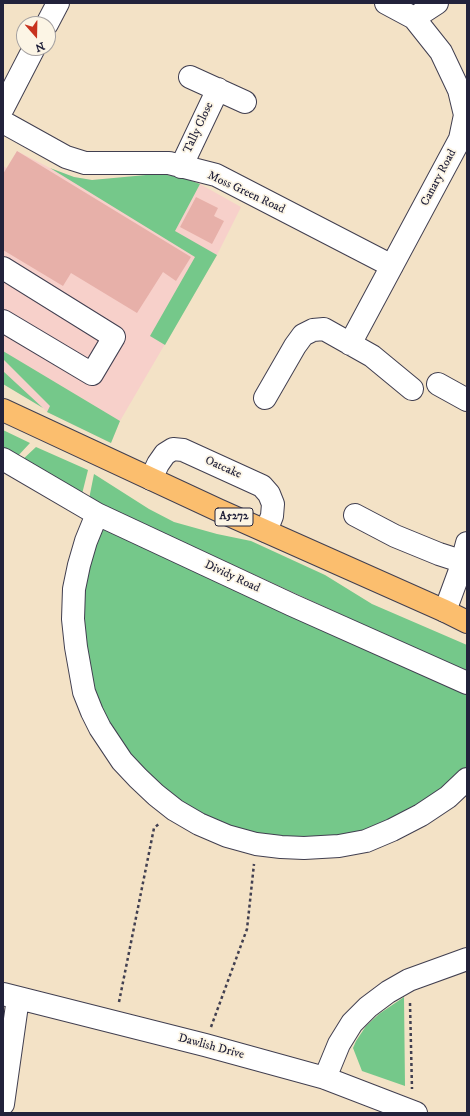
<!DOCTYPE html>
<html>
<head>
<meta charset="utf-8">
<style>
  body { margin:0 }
  #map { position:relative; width:470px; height:1116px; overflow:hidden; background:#f3e2c6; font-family:"IM FELL DW Pica",serif }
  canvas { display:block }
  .frame { position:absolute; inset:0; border:4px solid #22223b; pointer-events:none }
  .north { position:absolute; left:16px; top:16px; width:40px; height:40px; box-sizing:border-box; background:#fcf5e5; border:1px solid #a5a1a1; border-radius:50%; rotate:160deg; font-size:11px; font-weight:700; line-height:16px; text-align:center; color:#22223b }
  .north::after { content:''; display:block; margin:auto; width:14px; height:18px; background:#c8321e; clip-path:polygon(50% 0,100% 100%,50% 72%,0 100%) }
</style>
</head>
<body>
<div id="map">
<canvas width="470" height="1116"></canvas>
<div class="frame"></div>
<div class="north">N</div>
</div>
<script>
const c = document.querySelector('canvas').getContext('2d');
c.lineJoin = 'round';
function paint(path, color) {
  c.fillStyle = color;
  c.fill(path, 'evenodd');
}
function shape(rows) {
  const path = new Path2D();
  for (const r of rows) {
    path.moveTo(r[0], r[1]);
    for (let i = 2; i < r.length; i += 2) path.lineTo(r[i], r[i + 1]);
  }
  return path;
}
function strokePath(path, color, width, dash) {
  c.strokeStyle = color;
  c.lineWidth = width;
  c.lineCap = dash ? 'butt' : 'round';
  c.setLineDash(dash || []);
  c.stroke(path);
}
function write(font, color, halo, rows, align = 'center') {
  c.font = font + ' "IM FELL DW Pica",serif';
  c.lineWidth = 3.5;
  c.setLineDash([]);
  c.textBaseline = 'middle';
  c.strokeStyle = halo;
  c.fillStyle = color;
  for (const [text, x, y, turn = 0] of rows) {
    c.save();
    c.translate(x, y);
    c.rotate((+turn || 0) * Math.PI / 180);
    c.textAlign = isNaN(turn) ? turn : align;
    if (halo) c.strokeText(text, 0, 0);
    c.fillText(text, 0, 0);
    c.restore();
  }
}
paint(shape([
  [17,151,50,168,74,177,92,180,146,175,167,175,184,178,200,184,241,207,217,255,120,421,111,443,47,412,43,408,3,384,3,166,7,168]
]), '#f7d0ca');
paint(shape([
  [50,168,74,177,92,180,146,175,167,175,184,178,200,184,175,231,217,255,165,345,150,336,195,257],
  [3,351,120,421,111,443,47,412,50,406,3,359],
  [3,371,43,408,3,384],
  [3,430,30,443,16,458,3,450],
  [36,447,88,470,82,494,21,461],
  [94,474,149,509,174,522,217,534,251,541,325,575,372,604,467,645,467,672,89,499],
  [97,514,467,683,467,779,421,815,304,848,175,810,92,712,73,619],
  [404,997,405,1086,362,1071,353,1048,356,1041,366,1026,379,1014]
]), '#75c88a');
paint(shape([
  [17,151,191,257,176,281,163,272,137,313,71,273,63,286,3,250,3,174],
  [196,197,218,208,214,216,224,221,212,244,180,227]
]), '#e7b0a9');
const minor = shape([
  [414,18,437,3],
  [47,24,58,3],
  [190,77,245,102],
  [3,108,34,48],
  [3,122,66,157,85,163,169,163,216,175,392,266],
  [181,167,218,89],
  [3,268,114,337,92,374,3,321],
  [350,344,460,139,465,115,459,90,441,52,414,18,386,3],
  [438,384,467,400],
  [265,398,295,346,303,335,313,330,324,329,372,356,412,389],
  [3,459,97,514,292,605,467,683],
  [151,479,158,464,165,454,173,449,183,450,262,486,269,494,273,504,272,516,266,531],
  [97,514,86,541,79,565,74,589,73,619,76,647,84,692,92,712,100,728,122,761,138,778,156,795,175,810,199,824,227,836,256,844,281,847,304,848,339,846,366,841,392,830,421,815,448,797,467,779],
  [355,515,395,536,439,554,467,563],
  [445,611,459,573,467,543],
  [3,994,205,1045,325,1078,416,1113],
  [325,1078,339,1044,352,1023,368,1007,388,992,409,980,467,959],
  [3,1104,18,998]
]);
const major = shape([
  [3,410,218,510,445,611,467,622]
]);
strokePath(minor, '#413f50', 24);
strokePath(major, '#413f50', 24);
strokePath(shape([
  [119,1002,154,828,160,823],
  [410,1003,412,1089],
  [211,1027,247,929,254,864]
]), '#413f50', 2.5, [3, 3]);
strokePath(minor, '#fff', 22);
strokePath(major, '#fbbe6e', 22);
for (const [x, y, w] of [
  [234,517,38]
]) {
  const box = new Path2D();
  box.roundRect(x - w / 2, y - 9, w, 18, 3);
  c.fillStyle = '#fcf5e5';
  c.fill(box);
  strokePath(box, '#22223b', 1);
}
write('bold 11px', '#22223b', null, [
  ["A5272",234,517]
]);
write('12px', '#22223b', '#fcf5e5', [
  ["Tally Close",199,128,-65],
  ["Canary Road",439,178,-62],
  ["Moss Green Road",246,193,25],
  ["Oatcake",223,468,24],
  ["Dividy Road",232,577,25],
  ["Dawlish Drive",211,1047,15]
]);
</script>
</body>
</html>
